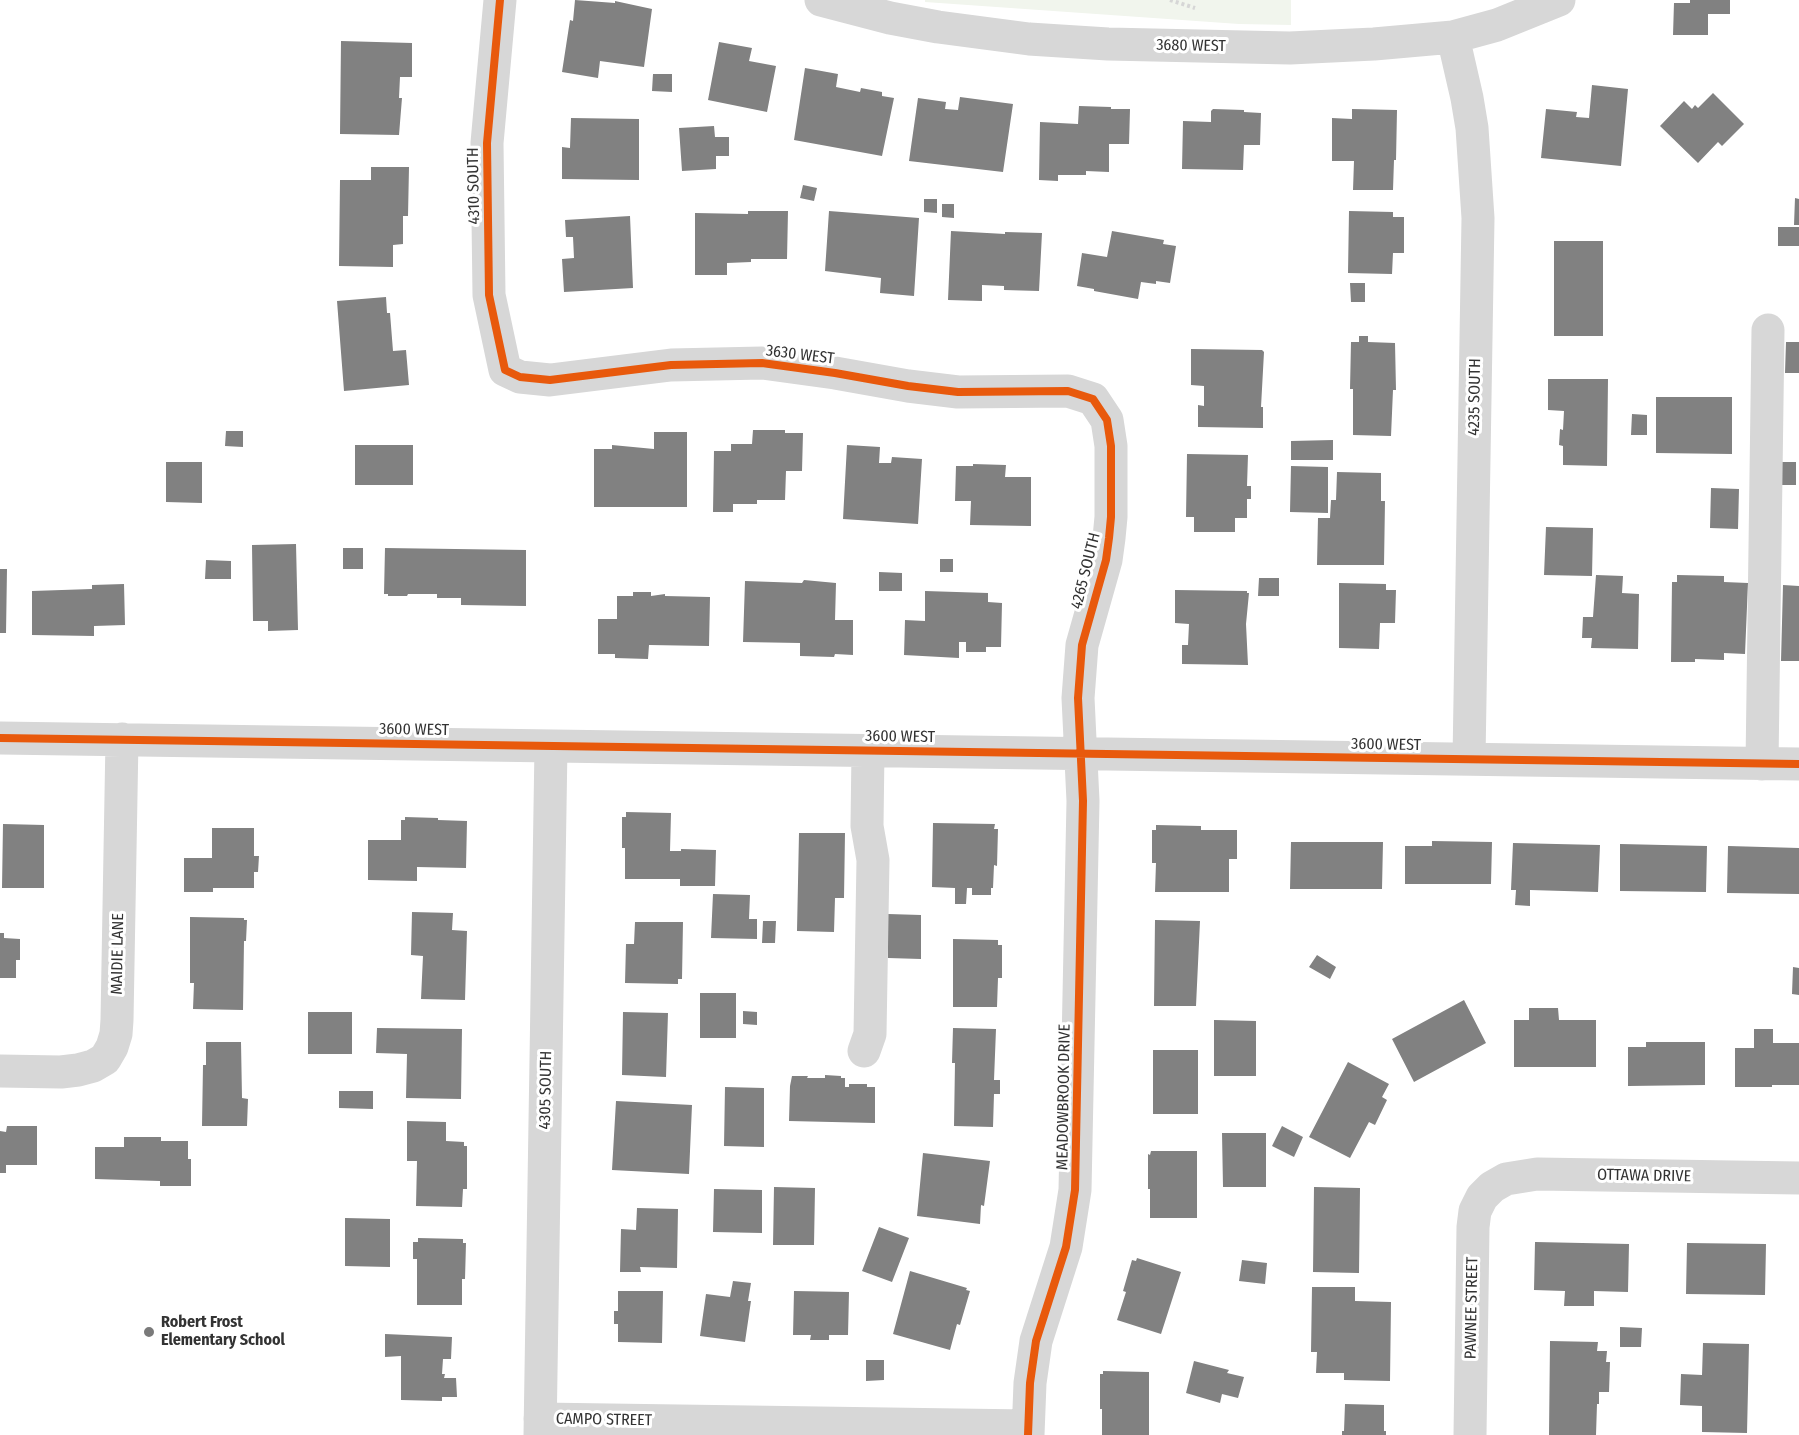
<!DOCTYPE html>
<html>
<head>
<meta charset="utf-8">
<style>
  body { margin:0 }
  canvas { display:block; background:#fff }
</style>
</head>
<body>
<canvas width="1799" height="1435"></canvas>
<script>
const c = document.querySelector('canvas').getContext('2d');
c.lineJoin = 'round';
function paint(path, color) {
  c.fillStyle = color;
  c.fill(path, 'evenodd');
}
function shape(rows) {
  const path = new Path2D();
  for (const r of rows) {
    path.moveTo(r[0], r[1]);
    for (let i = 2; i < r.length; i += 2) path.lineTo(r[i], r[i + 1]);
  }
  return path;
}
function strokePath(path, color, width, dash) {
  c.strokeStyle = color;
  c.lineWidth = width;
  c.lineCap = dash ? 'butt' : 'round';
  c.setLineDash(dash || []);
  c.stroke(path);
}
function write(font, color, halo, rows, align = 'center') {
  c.font = font + ' "Fira Sans Condensed",sans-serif';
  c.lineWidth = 6;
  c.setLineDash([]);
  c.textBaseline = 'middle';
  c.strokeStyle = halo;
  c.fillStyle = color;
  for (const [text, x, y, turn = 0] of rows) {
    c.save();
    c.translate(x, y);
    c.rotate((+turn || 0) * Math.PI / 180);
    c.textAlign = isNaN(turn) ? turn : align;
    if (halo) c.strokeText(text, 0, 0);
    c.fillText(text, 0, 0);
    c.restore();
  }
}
paint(shape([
  [925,0,1291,0,1291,25,1239,24,925,2]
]), '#f1f5ed');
paint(shape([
  [575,0,615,3,615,1,652,9,644,67,600,61,598,78,562,72,570,20,573,21],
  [1690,0,1730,0,1730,14,1708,14,1708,35,1673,35,1674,3,1690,3],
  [341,41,412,43,412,77,400,77,399,98,402,98,399,135,340,134],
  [719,42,752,48,749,61,776,66,767,112,708,100],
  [805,68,838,74,836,87,860,92,861,88,882,92,882,96,894,98,882,156,794,140],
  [653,74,672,74,672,92,652,91],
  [1592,85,1628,89,1621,166,1541,158,1546,109,1577,112,1576,117,1589,118],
  [1713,93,1744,124,1722,146,1718,142,1698,163,1660,126,1684,101,1692,109,1695,105,1698,108],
  [960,97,1013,104,1003,172,909,161,918,98,946,102,945,109,958,110],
  [1079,106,1111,107,1111,109,1130,109,1129,144,1109,144,1109,172,1086,171,1086,175,1058,175,1058,181,1039,180,1040,122,1078,124],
  [1213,109,1244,110,1244,112,1261,113,1260,145,1244,145,1243,170,1182,169,1183,121,1211,122,1211,111],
  [1352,109,1397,110,1396,160,1394,160,1393,190,1353,190,1354,161,1332,161,1332,118,1352,119],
  [571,118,639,119,639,180,562,179,562,147,570,148],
  [714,126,715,137,729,137,729,156,716,156,716,169,682,171,679,128],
  [371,167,409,167,408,216,403,216,403,244,393,245,393,267,339,266,340,180,371,180],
  [803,185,817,188,814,201,800,198],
  [1795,198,1799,199,1799,225,1794,225],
  [924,199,937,199,937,213,924,212],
  [942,204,954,204,954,218,942,217],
  [748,211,788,211,787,259,751,259,751,262,727,263,727,275,695,275,695,213,748,214],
  [829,211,919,218,914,296,880,293,881,278,825,271],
  [1349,211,1393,212,1393,217,1404,217,1404,253,1393,253,1392,274,1348,273],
  [630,216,633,288,564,292,562,259,574,258,573,237,566,237,565,220],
  [1778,227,1799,227,1799,246,1778,246],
  [951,231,1005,234,1005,232,1042,233,1039,291,1004,290,1004,286,982,285,982,301,948,300],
  [1112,231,1164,240,1163,244,1176,246,1170,283,1156,281,1156,284,1141,282,1138,299,1094,291,1094,289,1077,286,1082,253,1107,257],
  [1554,241,1603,241,1603,336,1554,336],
  [1350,283,1365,283,1365,302,1351,302],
  [386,297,387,313,390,313,393,351,406,350,409,385,344,391,337,301],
  [1359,336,1368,336,1368,342,1395,343,1396,390,1393,390,1391,436,1353,435,1353,389,1350,389,1351,342,1359,342],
  [1786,342,1799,342,1799,373,1785,373],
  [1191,349,1262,350,1264,352,1261,407,1263,407,1263,428,1198,427,1198,405,1204,406,1204,386,1191,385],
  [1548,379,1608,379,1607,466,1563,465,1563,446,1559,445,1560,429,1563,430,1564,411,1548,410],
  [1656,397,1732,397,1732,454,1656,453],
  [1632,414,1647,415,1647,435,1631,435],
  [753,430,785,430,785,433,803,433,802,471,786,471,785,500,757,500,757,504,733,504,733,512,713,512,714,451,731,451,731,444,752,444],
  [226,431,243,431,243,447,225,446],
  [654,432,687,432,687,507,594,507,594,449,612,449,612,445,654,449],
  [1333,440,1333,460,1291,460,1291,441],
  [355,445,413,445,413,485,355,485],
  [847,445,880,447,879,463,891,463,892,457,922,459,918,524,843,519],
  [1187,454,1248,455,1247,486,1251,486,1251,499,1247,499,1247,518,1235,518,1235,532,1194,532,1194,517,1186,517],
  [166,462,202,462,202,503,166,502],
  [1777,462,1796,462,1796,485,1776,485],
  [973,464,1006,465,1005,477,1031,477,1031,526,970,525,971,501,955,501,956,466,973,466],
  [1291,466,1328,467,1328,513,1290,512],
  [1337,472,1381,473,1381,501,1385,501,1384,565,1317,565,1318,518,1330,518,1331,500,1336,500],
  [1711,488,1739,489,1738,529,1710,528],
  [1546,527,1593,528,1592,576,1544,575],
  [296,544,298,630,268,631,268,621,253,621,252,545],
  [343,548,363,548,363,569,343,569],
  [385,548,526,550,526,606,461,605,461,598,437,598,437,594,408,594,407,596,388,596,388,594,384,594],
  [940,559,953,559,953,572,940,572],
  [206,560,231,561,231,579,205,579],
  [0,569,7,569,6,633,0,633],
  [879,572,902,573,902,591,879,591],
  [1596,575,1623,576,1622,593,1639,594,1638,649,1591,648,1592,638,1582,638,1583,617,1593,617],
  [1677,575,1724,576,1724,582,1748,583,1745,654,1724,653,1724,660,1695,659,1695,662,1671,662,1672,582,1677,582],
  [1259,578,1279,578,1279,596,1258,596],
  [804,580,836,583,835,620,853,620,853,655,835,654,834,657,800,656,800,643,743,642,745,581,802,583],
  [1339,583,1386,584,1386,590,1396,590,1395,623,1380,623,1379,649,1339,648],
  [124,584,125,625,94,626,94,636,32,635,32,591,92,589,92,585],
  [1783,585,1799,586,1799,661,1781,661],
  [1175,590,1247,591,1247,593,1249,593,1246,624,1248,665,1182,664,1182,645,1188,645,1189,624,1175,623],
  [925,591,988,593,988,602,1002,603,1001,647,986,647,986,652,966,652,966,642,959,642,959,658,904,655,905,620,925,621],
  [633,592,651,592,651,596,665,594,665,596,710,597,709,646,649,645,648,659,615,658,615,654,598,654,598,619,617,619,617,596,633,596],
  [626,812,671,813,670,851,681,851,681,849,716,850,715,886,680,886,680,879,625,879,625,848,622,848,622,817,626,817],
  [405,817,438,818,438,820,467,821,466,868,417,867,417,881,368,880,368,840,401,840,401,820,405,820],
  [933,823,995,824,994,829,998,829,997,866,994,865,993,888,991,888,991,895,972,895,972,888,967,888,966,904,955,904,955,888,932,887],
  [3,824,44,825,44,888,2,888],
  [1156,825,1201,826,1201,830,1237,830,1237,859,1229,859,1229,892,1155,892,1156,863,1152,863,1152,830,1156,830],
  [212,828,254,828,254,856,259,856,258,872,254,872,254,888,213,888,213,892,184,892,184,858,212,858],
  [799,833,845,833,844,898,835,898,834,932,797,931],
  [1432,841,1492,842,1491,884,1405,884,1405,846,1432,846],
  [1291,842,1383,842,1382,889,1290,889],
  [1513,843,1600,845,1598,892,1530,890,1530,906,1515,905,1516,890,1511,890],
  [1620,844,1707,846,1706,892,1620,891],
  [1728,846,1799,848,1799,894,1727,893],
  [713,894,750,895,749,919,757,919,757,939,711,938],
  [412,912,453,913,452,930,467,931,465,1000,421,999,423,956,411,955],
  [888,914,921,915,921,959,888,958],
  [190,917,244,918,244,920,247,920,246,941,244,941,243,1010,193,1009,194,983,190,983],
  [1155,920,1200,921,1196,1006,1154,1006],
  [763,921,776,921,775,943,762,943],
  [635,922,683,922,682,979,678,979,678,984,625,983,626,944,634,944],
  [0,933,4,933,4,938,20,939,20,960,16,960,16,978,0,978],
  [953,939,998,940,998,945,1002,945,1002,978,998,978,997,1007,953,1007],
  [1317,955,1336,967,1330,979,1309,967],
  [1793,967,1799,968,1799,995,1792,994],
  [700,993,736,993,736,1038,700,1038],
  [1464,1000,1486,1043,1414,1082,1392,1039],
  [1529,1008,1558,1008,1559,1020,1596,1020,1596,1067,1514,1067,1514,1020,1529,1020],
  [743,1011,757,1012,757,1025,743,1024],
  [308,1012,352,1012,352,1054,308,1054],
  [623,1012,668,1013,666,1077,622,1075],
  [1214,1020,1256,1021,1256,1076,1214,1076],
  [377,1028,462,1029,461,1099,406,1098,407,1054,376,1053],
  [953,1028,996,1029,994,1080,1000,1080,1000,1094,994,1094,993,1127,954,1126,955,1063,952,1063],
  [1754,1029,1773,1029,1773,1043,1799,1043,1799,1085,1772,1085,1772,1087,1735,1087,1735,1048,1754,1048],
  [206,1042,241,1042,242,1098,248,1099,247,1126,202,1126,203,1065,206,1065],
  [1646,1042,1705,1042,1705,1085,1628,1086,1628,1047,1646,1047],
  [1153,1050,1198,1050,1198,1114,1153,1114],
  [1348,1062,1389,1084,1382,1097,1387,1100,1375,1125,1369,1122,1350,1158,1309,1137],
  [825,1075,841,1076,841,1078,845,1078,845,1087,849,1087,849,1084,867,1084,867,1087,875,1087,875,1123,789,1121,790,1086,792,1076,808,1076,807,1078,825,1078],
  [725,1087,764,1088,764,1147,724,1146],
  [339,1091,373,1091,373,1109,339,1108],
  [616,1101,692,1105,689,1174,612,1170],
  [407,1121,446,1122,446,1141,464,1142,464,1146,467,1146,467,1189,463,1189,462,1207,416,1206,417,1161,407,1161],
  [7,1126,37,1126,37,1165,6,1165,6,1173,0,1173,0,1131,6,1132],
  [1282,1126,1303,1137,1294,1157,1272,1146],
  [1222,1133,1266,1133,1266,1187,1223,1187],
  [124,1137,161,1137,161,1141,188,1141,188,1159,191,1159,191,1186,160,1186,160,1181,95,1179,95,1147,124,1147],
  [1151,1151,1197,1151,1197,1218,1150,1218,1150,1189,1148,1189,1148,1154,1150,1155],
  [923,1153,990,1161,984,1206,981,1205,980,1224,917,1216],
  [774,1187,815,1188,814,1245,773,1245],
  [1314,1187,1360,1188,1359,1273,1313,1272],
  [714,1189,762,1190,762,1233,713,1232],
  [637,1208,678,1209,677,1268,640,1267,641,1272,620,1272,621,1229,636,1230],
  [345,1218,390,1219,390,1267,345,1266],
  [879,1227,909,1238,892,1282,862,1271],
  [418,1238,463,1239,463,1243,466,1243,465,1279,462,1279,462,1305,417,1305,417,1259,413,1259,413,1242,418,1242],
  [1535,1242,1629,1244,1628,1292,1594,1291,1594,1306,1564,1306,1565,1291,1534,1290],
  [1687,1243,1766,1244,1765,1295,1686,1294],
  [1137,1258,1181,1272,1161,1334,1117,1320,1126,1292,1123,1291,1132,1260,1136,1261],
  [1242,1260,1267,1263,1265,1284,1239,1281],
  [910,1271,967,1288,966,1290,970,1291,960,1325,957,1324,950,1350,893,1334],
  [733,1281,751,1283,748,1301,751,1301,745,1342,700,1336,706,1294,730,1297],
  [1312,1287,1355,1287,1355,1301,1391,1302,1390,1381,1344,1380,1344,1373,1316,1373,1317,1352,1311,1352],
  [618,1291,663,1291,662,1343,618,1342,618,1324,614,1324,614,1311,618,1311],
  [794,1291,849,1292,848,1335,829,1335,829,1340,810,1340,811,1335,793,1335],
  [1620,1327,1642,1328,1641,1347,1620,1347],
  [385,1334,452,1337,451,1359,443,1359,442,1374,445,1374,444,1378,456,1378,457,1397,442,1397,442,1401,401,1400,401,1356,385,1357],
  [1550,1341,1598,1342,1597,1351,1607,1351,1606,1362,1610,1362,1609,1392,1599,1392,1599,1404,1597,1404,1596,1435,1549,1435],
  [1703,1343,1749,1344,1747,1433,1702,1432,1702,1406,1680,1405,1681,1374,1702,1375],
  [866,1360,884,1360,884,1380,866,1381],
  [1194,1361,1229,1370,1227,1373,1244,1377,1238,1398,1222,1394,1220,1403,1186,1393],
  [1103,1371,1149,1372,1149,1435,1102,1435,1102,1409,1100,1409,1100,1374,1103,1374],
  [1345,1404,1384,1405,1384,1431,1386,1431,1386,1435,1342,1435,1342,1431,1344,1431]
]), '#818181');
strokePath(shape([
  [1170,0,1195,8]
]), '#d6d6d6', 4, [3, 3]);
strokePath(shape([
  [500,0,487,143,489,295,505,370,520,377,550,380,671,365,762,363,835,373,908,386,958,392,1068,391,1093,399,1107,420,1111,446,1111,517,1109,538,1106,560,1082,645,1078,698,1083,801,1075,1190,1066,1247,1036,1341,1030,1383,1028,1435],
  [821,0,890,18,938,27,1029,39,1108,44,1290,48,1374,44,1453,37,1497,25,1559,0],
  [1453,37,1467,98,1472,128,1478,218,1469,759],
  [0,738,1799,764],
  [1762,764,1768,330],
  [864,1051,870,1034,873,860,867,826,868,750],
  [0,1071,61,1072,78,1070,93,1066,105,1059,112,1047,116,1034,117,1020,122,739],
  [540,1419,1028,1426],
  [540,1435,551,746],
  [1470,1435,1473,1227,1475,1211,1482,1197,1492,1187,1506,1179,1537,1174,1799,1178]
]), '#d7d7d7', 33);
strokePath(shape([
  [500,0,487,143,489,295,505,370,520,377,550,380,671,365,762,363,835,373,908,386,958,392,1068,391,1093,399,1107,420,1111,446,1111,517,1109,538,1106,560,1082,645,1078,698,1083,801,1075,1190,1066,1247,1036,1341,1030,1383,1028,1435],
  [0,738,1799,764]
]), '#e8590c', 8);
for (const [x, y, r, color] of [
  [149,1332,6,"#7a7a7a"]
]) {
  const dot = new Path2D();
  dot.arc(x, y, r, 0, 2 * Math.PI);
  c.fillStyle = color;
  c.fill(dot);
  strokePath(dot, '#fff', 2);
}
write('16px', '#333', '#fff', [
  ["3680 WEST",1191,46,1],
  ["4310 SOUTH",474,186,-91],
  ["3630 WEST",800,355,7],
  ["4235 SOUTH",1475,397,-89],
  ["4265 SOUTH",1086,571,-76],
  ["3600 WEST",414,730,1],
  ["3600 WEST",900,737,1],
  ["3600 WEST",1386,745,1],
  ["MAIDIE LANE",118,954,-89],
  ["4305 SOUTH",546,1090,-89],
  ["MEADOWBROOK DRIVE",1064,1097,-89],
  ["OTTAWA DRIVE",1644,1176,1],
  ["PAWNEE STREET",1472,1308,-89],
  ["CAMPO STREET",604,1420,1]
]);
write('bold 16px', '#333', '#fff', [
  ["Robert Frost",161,1323],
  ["Elementary School",161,1341]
], 'left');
</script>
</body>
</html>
